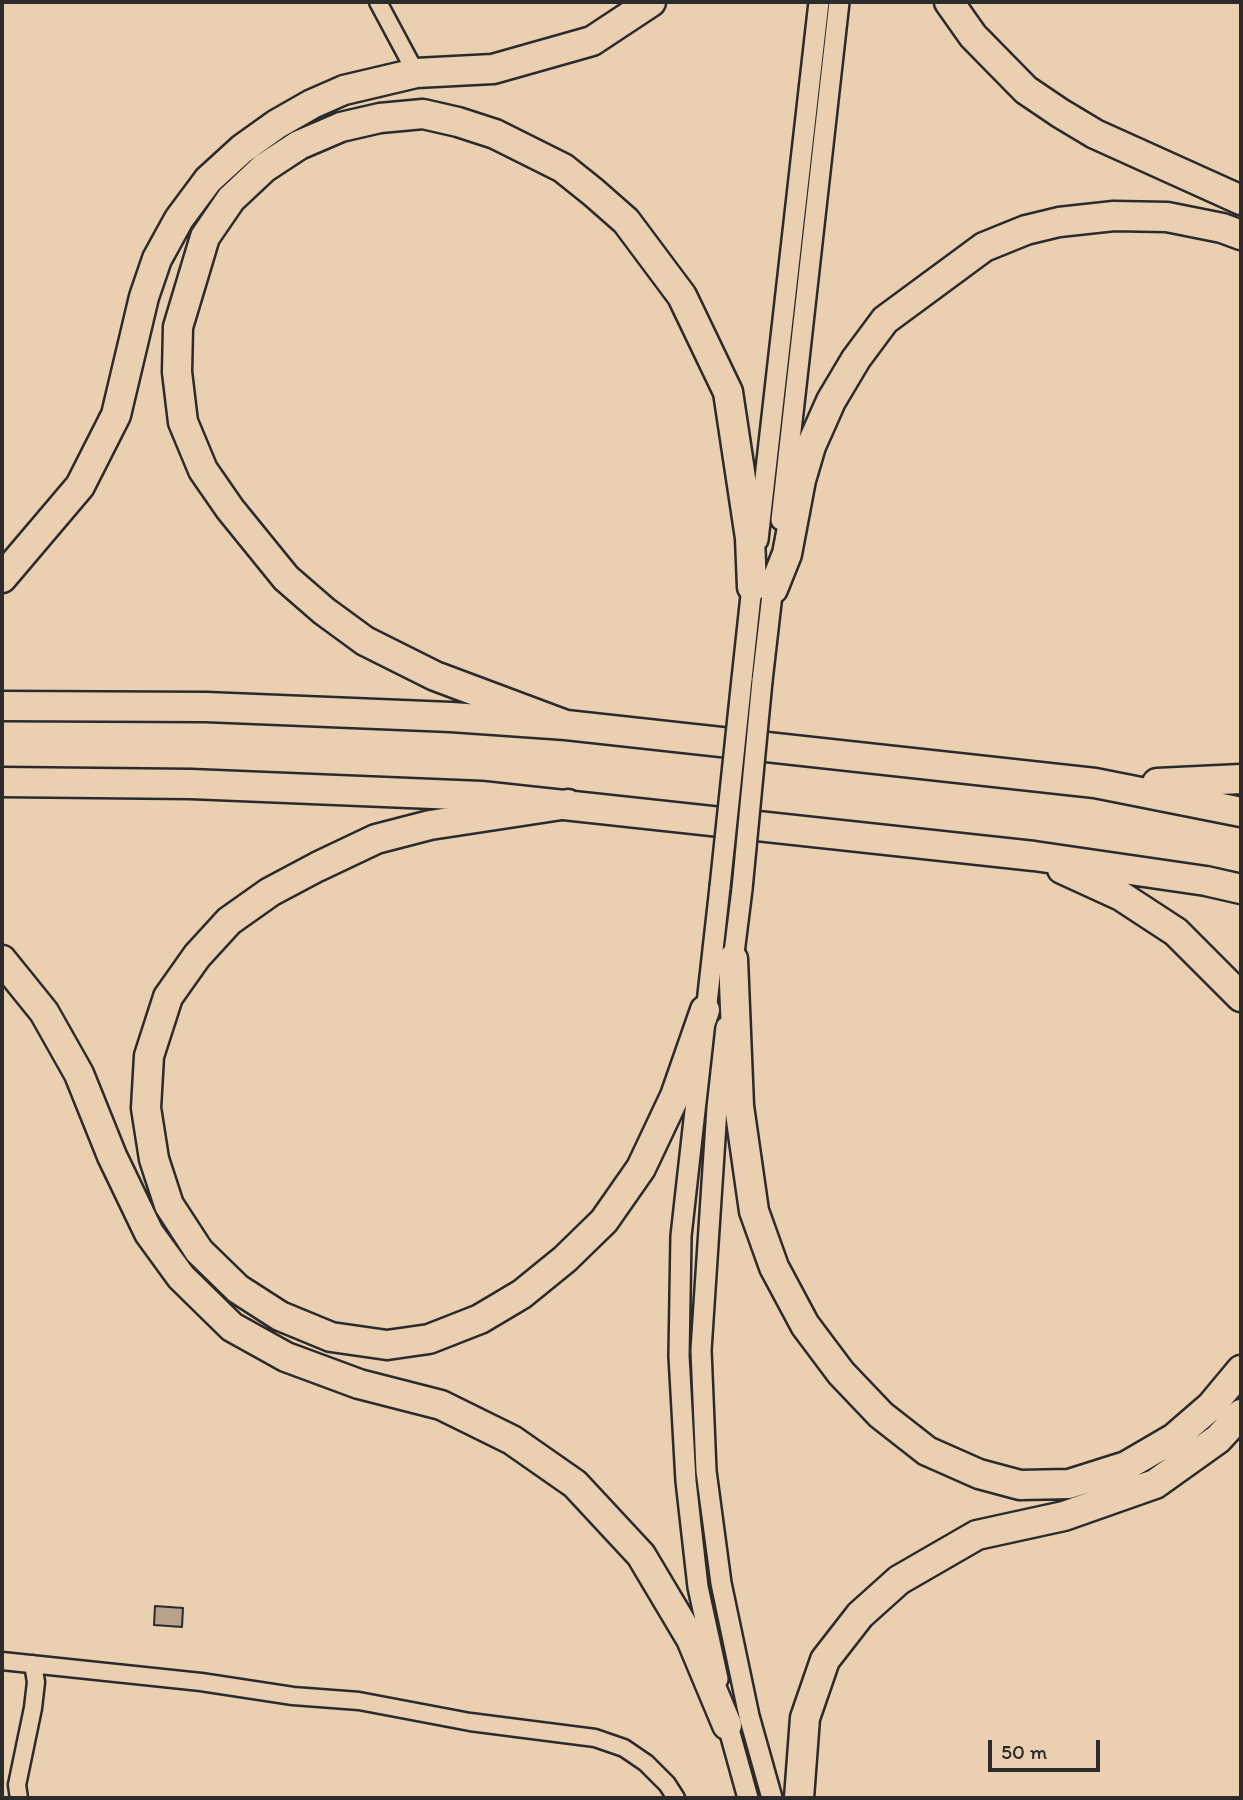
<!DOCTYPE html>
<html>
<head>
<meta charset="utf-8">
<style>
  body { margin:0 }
  #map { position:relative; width:1243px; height:1800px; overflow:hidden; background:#eacfb1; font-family:Itim,sans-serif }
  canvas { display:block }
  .frame { position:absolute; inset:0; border:4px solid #2b2b2b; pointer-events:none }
  .scale { position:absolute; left:988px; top:1740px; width:112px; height:32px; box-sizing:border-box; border:4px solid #2b2b2b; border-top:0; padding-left:9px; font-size:21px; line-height:24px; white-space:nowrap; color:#2b2b2b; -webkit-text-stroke:5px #eacfb1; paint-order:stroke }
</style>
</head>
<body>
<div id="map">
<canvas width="1243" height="1800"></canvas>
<div class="frame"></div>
<div class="scale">50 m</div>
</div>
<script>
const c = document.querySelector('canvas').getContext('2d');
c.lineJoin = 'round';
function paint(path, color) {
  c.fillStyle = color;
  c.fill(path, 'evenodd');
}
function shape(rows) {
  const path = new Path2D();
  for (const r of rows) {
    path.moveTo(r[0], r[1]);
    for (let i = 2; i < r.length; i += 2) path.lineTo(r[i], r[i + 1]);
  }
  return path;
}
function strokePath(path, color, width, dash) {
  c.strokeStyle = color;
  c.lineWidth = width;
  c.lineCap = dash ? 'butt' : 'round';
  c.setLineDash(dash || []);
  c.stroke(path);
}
const building = shape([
  [155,1606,183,1608,182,1627,154,1625,155,1606]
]);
paint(building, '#b5a18c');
strokePath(building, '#2b2b2b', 2);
const minor = shape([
  [378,2,416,73],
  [2,1661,201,1682,293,1696,359,1701,470,1722,595,1738,624,1748,646,1763,667,1784,676,1798],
  [19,1798,17,1785,33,1708,36,1682,33,1664]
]);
const tertiary = shape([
  [781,520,839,2],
  [758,540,819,2],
  [742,679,753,577],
  [762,681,774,577],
  [732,969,742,889],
  [726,1027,717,1108,701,1350,706,1471,721,1583,749,1716,772,1798],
  [718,1679,698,1587,686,1481,679,1356,681,1236,720,887],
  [725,1715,748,1798]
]);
const motorway = shape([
  [949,2,973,36,1026,90,1060,113,1095,134,1241,200],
  [2,578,80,486,116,415,144,297,157,259,179,219,208,180,242,149,277,124,312,104,344,90,416,73,493,69,592,41,651,2],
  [773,589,787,554,801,480,811,446,831,401,856,359,885,320,984,247,1026,230,1059,222,1114,216,1167,217,1222,228,1241,235],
  [2,706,206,707,451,717,566,725,1095,783,1241,812],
  [566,725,435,676,365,641,324,611,286,578,230,509,203,470,183,422,177,372,178,327,205,237,231,199,264,168,299,145,341,127,380,118,423,114,458,122,495,134,563,168,593,192,626,221,682,296,728,392,750,538,752,587],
  [2,782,191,784,481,796,1034,856,1206,881,1241,889],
  [1157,783,1241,779],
  [568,804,430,825,376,839,317,867,270,892,229,921,197,956,168,997,149,1056,146,1108,154,1159,169,1205,199,1251,238,1289,280,1316,331,1337,387,1345,429,1339,480,1319,522,1294,565,1259,604,1221,641,1168,675,1096,705,1010],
  [1062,869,1121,896,1176,932,1241,997],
  [733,959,739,1106,754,1211,774,1267,805,1325,841,1373,881,1415,927,1451,979,1474,1020,1485,1069,1484,1126,1466,1174,1438,1211,1406,1241,1370],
  [2,960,44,1012,79,1074,112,1156,149,1233,181,1277,232,1327,286,1357,359,1384,441,1405,512,1440,575,1484,641,1555,691,1639,727,1725],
  [799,1798,805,1718,825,1660,860,1615,899,1580,977,1535,1064,1516,1155,1484,1218,1439,1241,1414]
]);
strokePath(minor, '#2b2b2b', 21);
strokePath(tertiary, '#2b2b2b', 24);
strokePath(motorway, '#2b2b2b', 33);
strokePath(minor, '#eacfb1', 16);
strokePath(tertiary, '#eacfb1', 19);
strokePath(motorway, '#eacfb1', 28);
const tertiaryBridge = shape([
  [720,887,742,679],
  [742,889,762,681]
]);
strokePath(tertiaryBridge, '#2b2b2b', 24, []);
strokePath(tertiaryBridge, '#eacfb1', 19);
</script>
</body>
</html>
